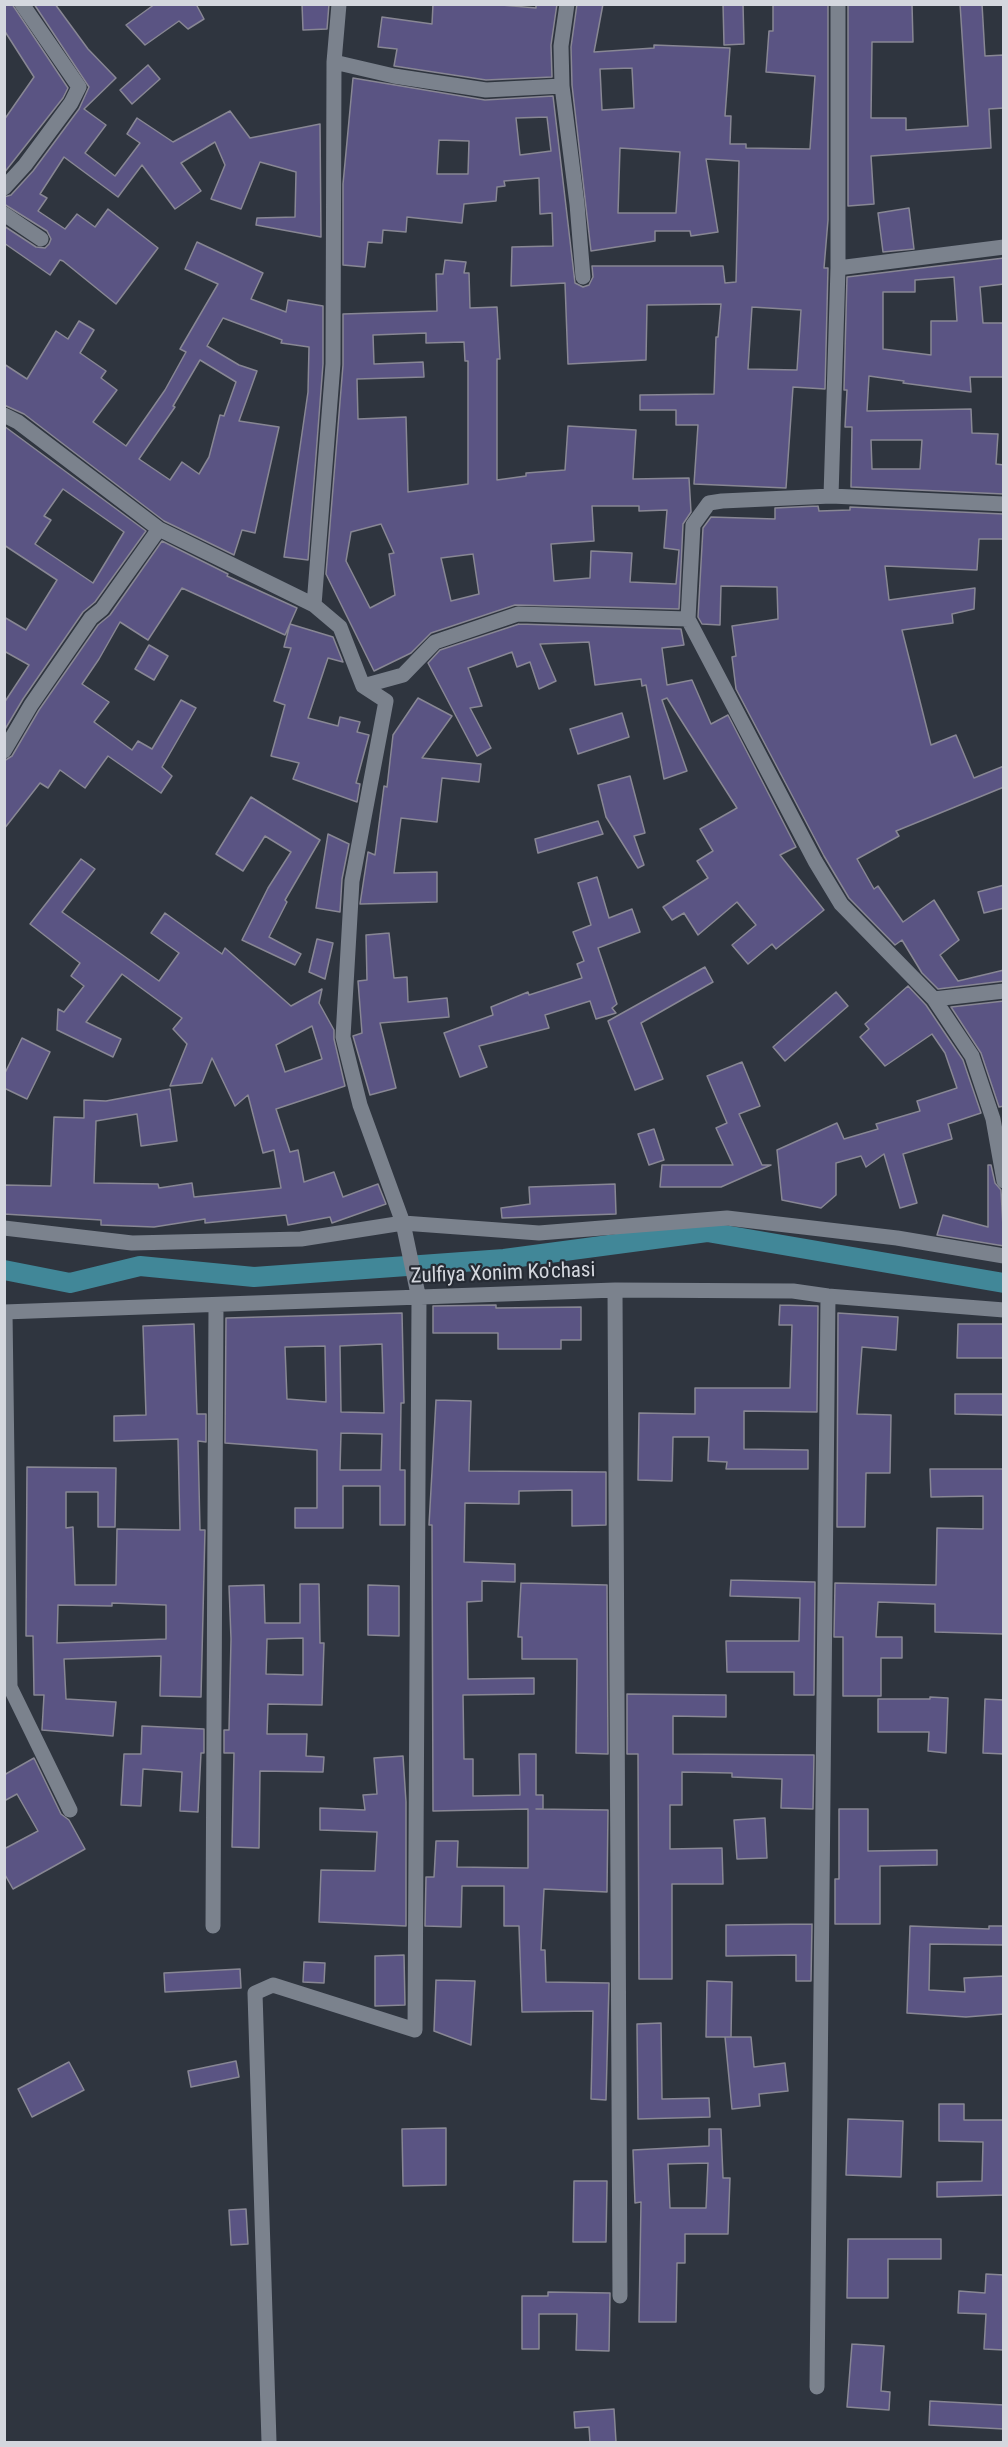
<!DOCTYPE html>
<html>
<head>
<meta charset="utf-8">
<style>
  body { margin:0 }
  #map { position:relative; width:1008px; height:2447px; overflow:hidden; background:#2f353f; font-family:"Roboto Condensed",sans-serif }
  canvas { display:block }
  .frame { position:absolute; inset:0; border:6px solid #d4d7de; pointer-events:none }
</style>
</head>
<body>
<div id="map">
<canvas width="1008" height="2447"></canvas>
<div class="frame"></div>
</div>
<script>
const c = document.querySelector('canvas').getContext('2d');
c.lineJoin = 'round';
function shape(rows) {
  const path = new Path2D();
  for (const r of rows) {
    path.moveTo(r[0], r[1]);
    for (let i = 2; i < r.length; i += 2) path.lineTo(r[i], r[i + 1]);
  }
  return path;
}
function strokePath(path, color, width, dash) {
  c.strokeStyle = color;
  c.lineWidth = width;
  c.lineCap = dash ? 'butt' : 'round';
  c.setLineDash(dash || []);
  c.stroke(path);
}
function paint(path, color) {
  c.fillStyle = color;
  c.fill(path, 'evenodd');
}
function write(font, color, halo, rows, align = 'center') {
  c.font = font + ' "Roboto Condensed",sans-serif';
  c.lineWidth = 4.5;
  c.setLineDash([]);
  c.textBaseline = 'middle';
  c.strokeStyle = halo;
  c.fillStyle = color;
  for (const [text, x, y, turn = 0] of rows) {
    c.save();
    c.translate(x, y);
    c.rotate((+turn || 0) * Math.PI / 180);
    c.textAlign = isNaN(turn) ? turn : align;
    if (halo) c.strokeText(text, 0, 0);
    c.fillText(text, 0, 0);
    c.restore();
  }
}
strokePath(shape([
  [4,1270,70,1283,140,1266,254,1277,504,1259,707,1232,1004,1283]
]), '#418798', 20);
const building = shape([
  [4,4,12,4,68,88,63,98,4,173,4,120,34,77,4,30,4,4],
  [34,4,55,4,88,49,116,78,84,109,106,125,85,153,115,176,140,143,127,134,137,118,173,142,230,111,250,138,320,124,321,237,256,225,257,218,295,217,296,172,260,162,241,209,211,199,225,165,215,142,181,163,201,191,175,209,142,165,118,197,64,157,40,194,47,198,38,211,65,229,77,214,95,227,108,209,158,248,116,304,63,261,60,260,50,275,4,243,4,226,36,247,45,248,49,244,51,239,47,231,4,204,4,197,11,195,33,171,79,109,89,87,34,4],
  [155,4,196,4,204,19,188,29,179,21,145,45,126,25,155,4],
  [302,4,329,4,327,29,303,30,302,4],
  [433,4,490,4,536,8,536,4,557,4,551,45,552,77,486,80,394,66,397,49,378,47,382,17,432,24,433,4],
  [577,4,603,4,594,52,654,48,654,45,730,48,725,116,731,116,730,144,746,144,746,148,810,149,815,76,766,72,769,31,773,31,773,4,828,4,828,220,824,268,828,268,825,389,793,387,786,488,694,484,698,425,676,425,676,410,640,410,640,395,714,394,716,337,718,337,721,304,647,305,646,360,568,364,565,283,511,286,512,247,553,246,552,213,540,214,539,178,504,181,505,186,497,187,496,201,464,204,462,223,407,217,406,232,383,230,382,243,368,242,365,267,343,265,343,184,353,78,485,100,553,96,575,283,583,287,589,285,593,277,592,266,723,266,725,283,736,282,739,161,706,159,718,232,691,236,690,231,655,231,655,241,591,251,572,85,571,47,577,4],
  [632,68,634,108,602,110,600,69,632,68],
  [547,117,551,151,520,155,516,118,547,117],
  [439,140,469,141,468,174,437,174,439,140],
  [620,148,680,152,676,213,618,213,620,148],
  [752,307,801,310,797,370,748,369,752,307],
  [723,4,743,4,744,44,724,45,723,4],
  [848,4,912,4,913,42,872,42,871,118,906,118,906,130,968,126,960,4,982,4,985,56,1004,55,1004,108,989,109,991,148,871,156,874,204,848,206,848,4],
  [148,65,160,79,132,104,120,90,148,65],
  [909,208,914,249,883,252,878,213,909,208],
  [197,242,263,273,251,299,286,312,288,300,323,306,323,364,308,560,284,557,308,392,309,347,281,343,282,340,223,318,207,346,239,365,257,371,239,421,279,427,255,533,242,530,234,555,164,521,24,414,4,405,4,364,27,379,56,331,68,339,79,321,94,330,80,353,106,371,101,378,117,390,93,422,126,446,165,390,186,352,180,349,218,284,185,269,197,242],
  [200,360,236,382,224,416,220,415,209,457,199,474,182,462,170,480,139,459,175,407,173,406,200,360],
  [1004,258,1004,284,980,287,983,323,1004,323,1004,377,970,377,971,392,903,383,904,381,869,376,867,411,971,409,972,433,998,434,996,464,1004,465,1004,494,851,487,852,427,845,427,847,390,844,390,847,277,1004,258],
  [954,277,957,321,931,321,931,355,883,349,883,292,915,292,915,280,954,277],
  [871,440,922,440,920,469,872,469,871,440],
  [445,260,466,262,464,273,469,273,470,308,497,307,500,359,497,359,497,480,526,476,526,473,565,470,568,426,636,430,633,479,689,478,691,512,683,524,679,609,515,605,431,633,411,653,374,671,326,574,343,365,343,314,437,311,436,274,443,274,445,260],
  [426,333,426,343,464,342,465,361,468,361,468,484,408,492,406,417,358,419,357,379,424,377,423,362,374,364,373,335,426,333],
  [592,506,639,506,639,511,667,510,664,548,679,550,676,584,630,582,632,553,591,551,590,578,554,581,551,544,594,541,592,506],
  [381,524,394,553,389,554,395,595,370,608,346,561,351,532,381,524],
  [473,554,479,594,451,601,441,558,473,554],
  [4,426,146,531,95,602,83,612,23,699,4,731,4,703,29,665,4,651,4,617,26,630,57,580,4,545,4,426],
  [63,489,124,532,93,583,35,544,51,520,44,516,63,489],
  [818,506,819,511,850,510,850,507,1004,514,1004,539,979,539,977,570,885,566,889,600,975,588,974,609,952,614,953,623,902,630,931,745,956,735,974,778,1004,766,1004,787,896,831,899,836,857,859,874,889,878,886,903,922,934,900,959,940,940,955,958,981,1004,970,1004,981,938,989,922,973,902,940,895,945,849,898,824,856,736,689,732,657,736,656,732,626,778,619,777,587,721,586,720,625,702,624,698,617,703,528,711,517,775,519,775,508,818,506],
  [162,541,228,574,227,576,297,608,285,635,182,588,148,640,120,622,99,659,82,684,109,702,94,722,132,750,138,741,152,749,181,700,196,708,162,767,172,776,161,793,108,756,85,788,60,770,48,788,40,783,4,829,4,761,12,756,39,710,98,625,110,615,162,541],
  [290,624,333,637,343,662,328,658,308,718,338,726,340,717,360,722,357,732,369,735,356,783,360,784,357,802,293,779,299,763,271,756,285,705,274,701,291,648,284,647,290,624],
  [519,624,681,629,684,645,662,648,667,685,692,680,711,724,728,715,796,847,780,855,824,910,776,949,772,944,748,964,732,945,756,925,737,902,698,935,684,913,672,920,663,907,708,878,697,861,713,851,700,829,737,808,667,698,662,700,687,771,664,779,646,685,642,686,641,679,595,685,589,642,540,644,556,681,539,689,530,662,517,667,512,652,468,668,482,706,470,708,491,748,477,756,428,663,440,650,519,624],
  [149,645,168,656,154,680,135,669,149,645],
  [418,698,452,716,422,758,481,764,479,782,442,778,437,822,401,818,394,873,437,872,437,902,360,904,368,852,375,855,384,786,387,787,393,735,418,698],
  [622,713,629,737,578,754,570,729,622,713],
  [630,776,645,833,634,836,644,865,638,868,606,817,598,785,630,776],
  [251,797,320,840,285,900,287,902,269,937,301,954,295,965,242,940,268,888,291,852,265,836,243,871,216,854,251,797],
  [598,821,603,834,538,853,535,839,598,821],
  [328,834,349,844,342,879,340,912,316,908,328,834],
  [81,859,95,869,62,912,159,981,179,953,151,933,165,913,222,954,225,948,291,1006,322,989,319,1003,334,1030,334,1039,345,1086,276,1109,290,1152,298,1150,304,1182,334,1172,343,1197,378,1184,386,1204,332,1223,330,1217,288,1225,286,1215,205,1223,205,1219,154,1227,101,1225,101,1220,4,1214,4,1185,51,1186,54,1117,84,1118,84,1100,106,1101,170,1089,177,1141,141,1146,137,1114,96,1121,94,1183,158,1184,159,1188,192,1183,194,1197,281,1188,274,1150,263,1153,248,1095,235,1106,212,1058,202,1083,170,1086,187,1044,173,1029,182,1018,122,974,86,1022,121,1039,113,1057,57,1030,58,1009,64,1012,84,986,71,976,80,963,30,924,81,859],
  [312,1026,322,1059,285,1072,276,1045,312,1026],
  [597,877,609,918,632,909,640,932,598,948,617,1004,612,1008,616,1013,596,1019,590,1001,545,1015,549,1028,479,1046,487,1067,460,1077,444,1033,493,1015,491,1007,528,992,529,995,582,978,577,964,584,961,573,932,591,925,578,883,597,877],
  [1004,885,1004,908,984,913,978,892,1004,885],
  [389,933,394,978,407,977,408,1002,447,998,449,1017,380,1023,396,1088,370,1095,353,1036,362,1033,358,981,367,980,366,935,389,933],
  [317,939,333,943,325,979,309,972,317,939],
  [705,967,713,982,641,1023,663,1079,635,1090,608,1021,705,967],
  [908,986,926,1005,963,1060,981,1113,948,1124,952,1139,903,1154,917,1203,900,1208,884,1154,866,1167,861,1156,836,1163,836,1195,821,1208,782,1200,777,1150,837,1123,844,1139,878,1129,876,1124,920,1111,917,1101,957,1088,945,1053,932,1034,885,1066,860,1037,869,1029,865,1024,908,986],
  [836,992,848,1006,785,1061,773,1047,836,992],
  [1004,1001,1004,1106,999,1107,981,1053,951,1007,1004,1001],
  [22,1038,50,1052,27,1099,4,1088,4,1075,22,1038],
  [742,1062,760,1106,739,1114,762,1165,771,1165,721,1187,660,1187,662,1165,733,1165,716,1128,727,1123,707,1076,742,1062],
  [654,1129,664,1160,649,1165,638,1134,654,1129],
  [988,1165,991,1165,995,1183,1001,1190,1004,1246,937,1235,943,1215,988,1227,988,1165],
  [615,1184,616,1214,502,1218,501,1208,530,1204,529,1187,615,1184],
  [496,1305,496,1308,581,1307,581,1340,561,1340,561,1349,498,1349,498,1333,433,1333,433,1306,496,1305],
  [780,1305,818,1306,817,1412,744,1411,744,1449,808,1450,808,1469,726,1469,727,1462,708,1461,709,1437,673,1437,672,1481,638,1480,639,1413,695,1414,695,1388,790,1388,792,1325,779,1325,780,1305],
  [402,1313,404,1403,401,1403,400,1470,405,1470,405,1525,380,1525,380,1486,343,1486,343,1528,295,1528,295,1508,317,1508,317,1450,225,1443,226,1318,402,1313],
  [382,1344,384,1413,341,1412,340,1346,382,1344],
  [325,1346,326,1402,287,1399,285,1347,325,1346],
  [341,1433,382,1434,381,1470,340,1470,341,1433],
  [838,1313,898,1317,896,1350,862,1347,857,1414,891,1415,890,1473,866,1473,865,1527,837,1527,838,1313],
  [194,1324,197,1414,206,1414,206,1442,198,1441,200,1530,205,1530,201,1697,160,1696,161,1656,64,1659,66,1699,116,1702,113,1736,42,1730,44,1695,34,1695,33,1636,26,1636,27,1467,116,1468,115,1527,98,1527,98,1492,66,1492,66,1528,73,1527,75,1585,116,1585,117,1529,180,1530,178,1439,114,1441,114,1416,146,1415,143,1326,194,1324],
  [112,1603,166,1605,166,1639,57,1643,58,1605,112,1606,112,1603],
  [958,1324,1004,1324,1004,1358,957,1358,958,1324],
  [955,1394,1004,1394,1004,1415,955,1414,955,1394],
  [436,1400,471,1401,469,1471,606,1472,606,1525,572,1526,572,1490,519,1491,519,1504,465,1503,464,1562,515,1564,515,1582,482,1581,482,1601,467,1602,468,1679,534,1678,534,1694,463,1695,464,1759,473,1759,473,1796,520,1795,519,1754,536,1754,536,1795,543,1795,543,1809,536,1809,608,1810,607,1892,544,1889,541,1950,545,1950,546,1982,609,1983,606,2100,591,2099,593,2011,522,2012,519,1926,504,1926,504,1886,462,1886,461,1927,425,1926,426,1877,434,1877,436,1841,458,1841,457,1867,528,1868,528,1809,433,1811,432,1525,429,1525,436,1400],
  [930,1469,1004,1469,1004,1634,935,1632,935,1604,878,1602,876,1637,902,1637,902,1658,881,1658,881,1696,843,1696,843,1637,834,1637,835,1583,936,1585,937,1528,983,1529,983,1496,931,1497,930,1469],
  [731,1580,815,1582,814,1695,794,1695,794,1672,727,1672,726,1641,799,1641,800,1598,730,1596,731,1580],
  [521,1583,607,1585,608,1754,576,1753,577,1659,522,1659,522,1637,518,1637,521,1583],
  [300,1584,319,1584,320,1643,324,1643,322,1705,268,1704,267,1734,307,1734,306,1756,324,1757,323,1772,260,1771,259,1848,232,1847,234,1753,224,1753,224,1730,229,1730,231,1639,229,1586,264,1585,265,1623,300,1623,300,1584],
  [303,1638,303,1675,266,1674,267,1639,303,1638],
  [368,1585,399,1586,399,1636,368,1635,368,1585],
  [627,1694,726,1695,726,1717,673,1716,673,1754,814,1755,813,1809,781,1808,782,1779,732,1777,732,1773,682,1772,682,1805,670,1805,670,1849,722,1848,723,1884,672,1884,672,1979,639,1979,638,1754,627,1754,627,1694],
  [930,1697,948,1698,946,1753,928,1751,929,1732,878,1732,878,1699,930,1699,930,1697],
  [985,1699,1004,1700,1004,1754,983,1753,985,1699],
  [142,1726,204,1729,204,1753,201,1753,198,1812,180,1811,182,1772,143,1769,141,1806,121,1805,124,1754,141,1754,142,1726],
  [403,1756,406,1802,406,1926,319,1922,321,1870,375,1871,377,1832,320,1830,320,1808,365,1810,363,1795,377,1794,374,1758,403,1756],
  [34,1758,61,1814,69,1820,85,1849,13,1889,4,1873,4,1849,38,1831,17,1794,4,1801,4,1775,34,1758],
  [839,1809,868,1809,868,1851,937,1850,937,1865,880,1866,880,1924,835,1924,835,1879,839,1879,839,1809],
  [765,1818,767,1858,737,1859,734,1820,765,1818],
  [812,1924,811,1981,796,1981,796,1955,726,1956,726,1925,812,1924],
  [910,1926,989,1929,989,1926,1004,1926,1004,1945,930,1944,929,1990,965,1992,964,1978,1004,1976,1004,2014,966,2017,907,2013,910,1926],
  [404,1955,405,2005,375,2006,375,1956,404,1955],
  [304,1962,325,1963,324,1983,303,1982,304,1962],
  [240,1969,241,1988,165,1992,164,1973,240,1969],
  [436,1980,475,1981,471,2045,434,2031,436,1980],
  [707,1981,732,1982,731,2037,706,2037,707,1981],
  [661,2023,662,2099,709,2098,710,2117,638,2119,637,2024,661,2023],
  [725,2037,751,2037,754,2067,785,2063,788,2091,759,2094,760,2106,732,2109,725,2037],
  [236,2061,239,2077,191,2087,188,2071,236,2061],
  [69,2062,84,2090,32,2117,18,2089,69,2062],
  [939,2104,964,2104,964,2120,1004,2120,1004,2195,937,2197,937,2182,982,2181,983,2142,939,2141,939,2104],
  [848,2119,903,2121,901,2177,846,2175,848,2119],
  [446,2128,446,2185,403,2186,402,2129,446,2128],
  [709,2129,721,2129,723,2178,730,2178,728,2234,685,2234,685,2263,677,2263,676,2322,639,2322,641,2202,635,2203,633,2150,709,2146,709,2129],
  [708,2163,706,2208,670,2208,668,2164,708,2163],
  [574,2181,607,2181,606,2242,573,2242,574,2181],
  [246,2209,248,2244,231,2245,229,2210,246,2209],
  [848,2239,941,2239,941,2259,888,2259,888,2298,847,2298,848,2239],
  [986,2274,1004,2275,1004,2350,984,2349,986,2314,958,2313,959,2291,985,2293,986,2274],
  [548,2292,610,2293,609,2351,576,2350,577,2314,539,2314,539,2349,522,2349,522,2296,548,2296,548,2292],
  [852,2344,884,2346,881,2391,890,2392,889,2410,847,2407,852,2344],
  [930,2401,1004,2405,1004,2429,929,2425,930,2401],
  [614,2409,616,2442,590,2442,589,2427,575,2428,574,2412,614,2409]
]);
paint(building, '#5a5483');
strokePath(building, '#888794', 1.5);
strokePath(shape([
  [567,4,561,46,562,86,577,204,583,277],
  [334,62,394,76,486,90,562,86],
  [4,188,25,165,71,103,79,87,22,4],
  [4,214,41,239],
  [838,268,1004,247],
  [4,415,18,422,159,529],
  [831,496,838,268,838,4],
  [314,605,333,364,334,62,339,4],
  [688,619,693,525,709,503,722,501,831,496,1004,504],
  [363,686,403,675,435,642,518,614,688,619,815,861,841,904,934,999,972,1056,993,1119,1004,1181],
  [4,751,31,705,91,618,102,609,159,529,314,605,340,627,363,686,386,701,352,881,343,1037,360,1105,403,1223,419,1299,415,2030,273,1985,255,1993,269,2442],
  [934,999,1004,991],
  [4,1228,132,1243,301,1239,403,1223,539,1233,727,1218,897,1238,1004,1256],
  [615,1290,620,2296],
  [4,1312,615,1290,793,1291,828,1296,1004,1310],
  [5,1312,10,1687,70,1810],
  [213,1926,216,1305],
  [817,2387,828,1296]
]), '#7b828d', 15);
write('21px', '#d4d7de', '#262b34', [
  ["Zulfiya Xonim Ko'chasi",503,1274,-2]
]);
</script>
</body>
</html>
